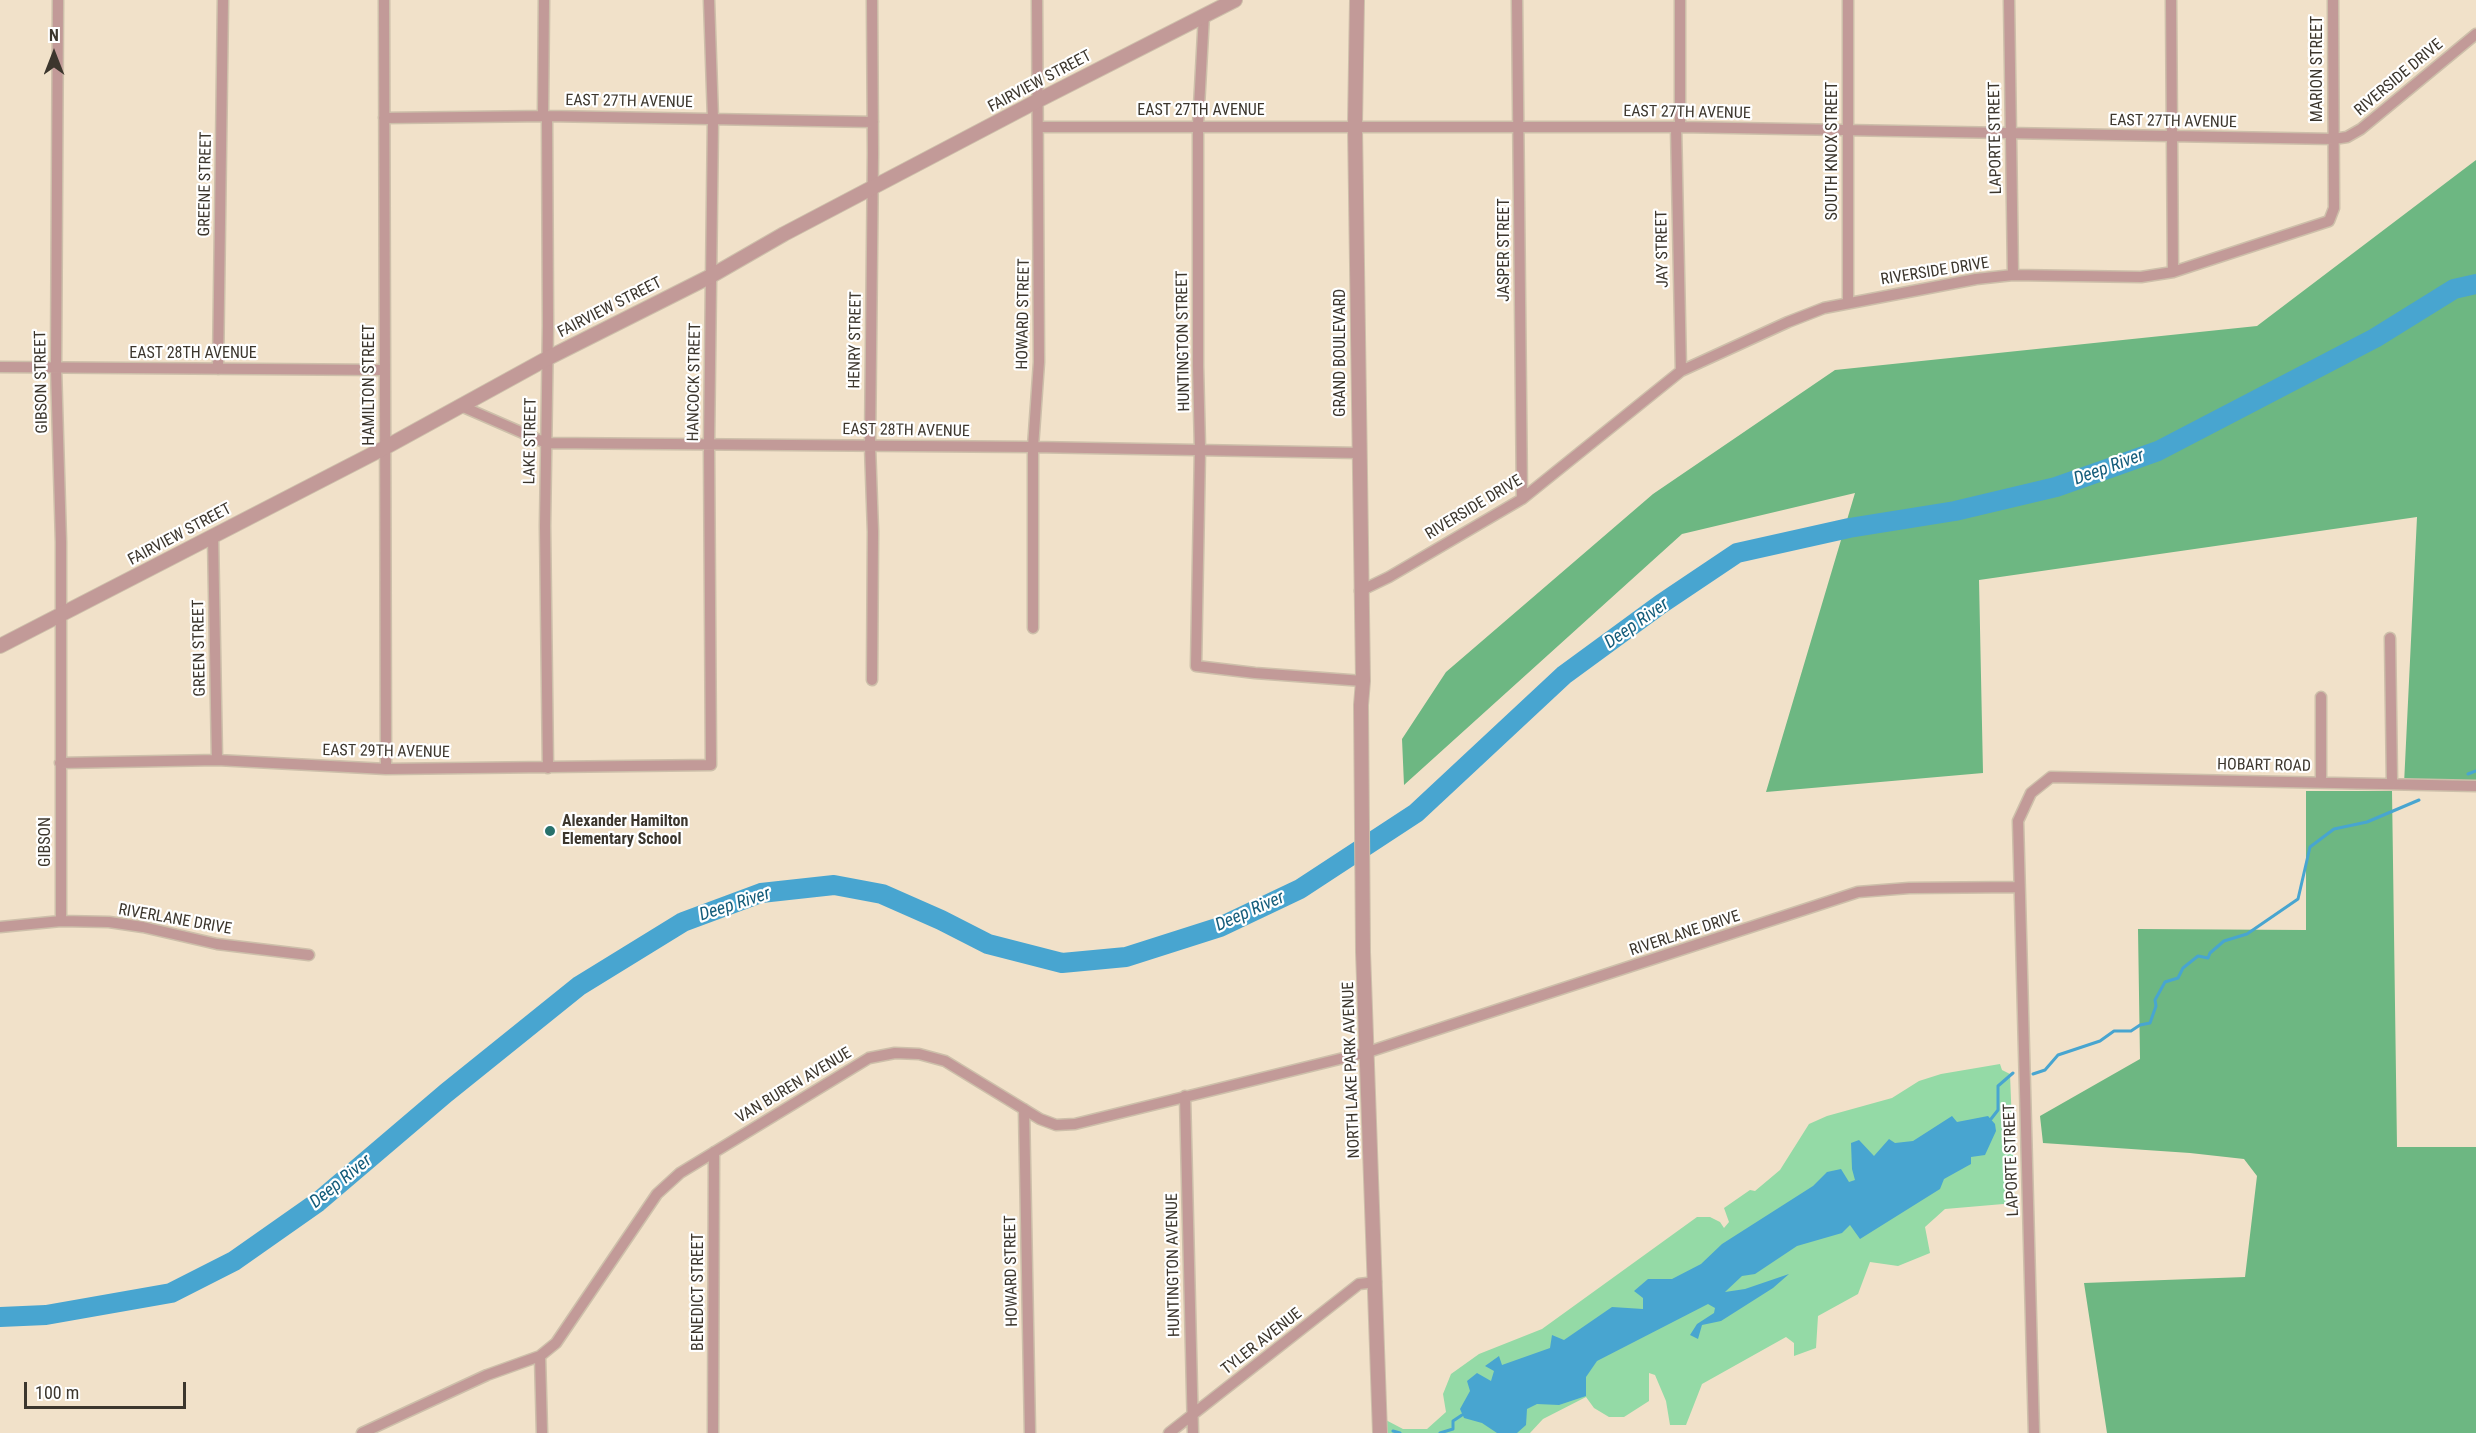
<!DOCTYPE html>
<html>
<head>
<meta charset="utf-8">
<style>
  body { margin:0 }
  #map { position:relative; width:2476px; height:1433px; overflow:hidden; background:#f1e1c9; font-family:"Roboto Condensed",sans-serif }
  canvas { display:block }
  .north { position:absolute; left:24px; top:24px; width:60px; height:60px; -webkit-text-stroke:4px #fff; paint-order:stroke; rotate:0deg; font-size:16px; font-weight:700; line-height:24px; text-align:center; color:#3c362d }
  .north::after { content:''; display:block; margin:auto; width:21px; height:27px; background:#3c362d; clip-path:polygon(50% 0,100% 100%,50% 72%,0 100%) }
  .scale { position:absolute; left:24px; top:1382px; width:162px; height:27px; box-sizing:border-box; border:3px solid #3c362d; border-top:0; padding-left:8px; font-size:18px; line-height:21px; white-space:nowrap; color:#3c362d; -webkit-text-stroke:4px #fff; paint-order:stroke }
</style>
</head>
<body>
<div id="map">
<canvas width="2476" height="1433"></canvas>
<div class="north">N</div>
<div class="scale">100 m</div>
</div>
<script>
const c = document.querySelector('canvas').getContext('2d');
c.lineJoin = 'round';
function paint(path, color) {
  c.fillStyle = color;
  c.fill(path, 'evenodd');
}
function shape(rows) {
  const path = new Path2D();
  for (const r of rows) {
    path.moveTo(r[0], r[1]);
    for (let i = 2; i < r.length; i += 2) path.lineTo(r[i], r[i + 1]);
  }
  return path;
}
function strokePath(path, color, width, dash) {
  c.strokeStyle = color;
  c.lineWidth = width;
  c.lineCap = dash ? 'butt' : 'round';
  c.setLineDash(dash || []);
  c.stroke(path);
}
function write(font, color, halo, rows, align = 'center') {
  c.font = font + ' "Roboto Condensed",sans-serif';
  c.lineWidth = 4.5;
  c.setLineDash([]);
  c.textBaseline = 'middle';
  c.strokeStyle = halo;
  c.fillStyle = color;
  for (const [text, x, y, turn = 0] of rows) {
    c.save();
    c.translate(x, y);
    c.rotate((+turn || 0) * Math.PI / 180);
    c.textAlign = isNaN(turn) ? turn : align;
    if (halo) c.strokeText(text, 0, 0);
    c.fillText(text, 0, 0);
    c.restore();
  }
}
paint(shape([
  [2000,1064,2002,1070,2010,1074,2015,1203,1945,1209,1925,1227,1930,1253,1898,1266,1870,1262,1858,1294,1818,1316,1816,1348,1794,1356,1794,1343,1786,1337,1702,1384,1686,1425,1670,1425,1666,1401,1655,1375,1649,1373,1649,1401,1624,1417,1609,1417,1594,1408,1586,1397,1543,1419,1530,1433,1385,1433,1382,1418,1403,1429,1427,1429,1446,1412,1443,1394,1451,1374,1479,1354,1542,1329,1697,1217,1710,1217,1720,1222,1724,1228,1729,1222,1724,1208,1750,1190,1755,1191,1780,1170,1809,1124,1827,1116,1892,1098,1919,1081,1941,1074]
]), '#94daa6');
paint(shape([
  [2476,160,2476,785,2404,784,2417,517,1979,580,1983,773,1766,792,1855,493,1682,534,1404,785,1402,739,1446,672,1653,494,1835,370,2257,326],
  [2306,791,2392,791,2397,1147,2476,1147,2476,1433,2107,1433,2084,1283,2245,1277,2257,1176,2244,1159,2190,1153,2043,1143,2040,1116,2140,1059,2138,929,2306,930]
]), '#6db782');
paint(shape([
  [1952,1116,1957,1122,1988,1116,1995,1124,1996,1131,1985,1155,1971,1157,1971,1164,1944,1179,1940,1189,1860,1239,1850,1225,1842,1233,1797,1246,1755,1274,1742,1276,1725,1292,1745,1289,1789,1274,1773,1288,1721,1321,1702,1325,1698,1339,1690,1335,1697,1324,1714,1313,1715,1308,1708,1304,1597,1361,1586,1377,1586,1396,1559,1405,1537,1404,1527,1409,1526,1425,1517,1433,1497,1433,1482,1423,1464,1418,1460,1409,1470,1391,1467,1381,1477,1373,1491,1381,1494,1371,1485,1366,1499,1356,1502,1365,1550,1348,1552,1335,1564,1340,1612,1307,1643,1309,1643,1298,1634,1291,1648,1279,1672,1279,1701,1264,1722,1244,1813,1186,1827,1172,1841,1169,1849,1182,1855,1180,1852,1169,1851,1143,1859,1140,1874,1156,1889,1139,1895,1143,1913,1141]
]), '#48a5d0');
strokePath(shape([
  [2468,774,2476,771],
  [2033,1074,2045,1070,2058,1055,2100,1041,2114,1031,2131,1031,2140,1025,2150,1023,2156,1006,2155,1000,2165,982,2178,978,2183,968,2198,956,2208,958,2210,953,2224,941,2247,934,2298,899,2310,847,2334,829,2367,822,2419,800],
  [1991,1119,1998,1110,1998,1086,2013,1073],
  [1393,1431,1400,1433],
  [1440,1433,1453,1429,1453,1421,1462,1415]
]), '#48a5d0', 3);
strokePath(shape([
  [0,1317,46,1315,171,1293,234,1261,318,1202,446,1093,579,986,683,922,761,893,834,885,882,894,941,920,988,944,1062,963,1126,957,1220,927,1300,889,1416,813,1564,675,1661,604,1737,553,1849,528,1955,511,2056,487,2158,451,2375,338,2454,289,2476,284]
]), '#48a5d0', 20);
const minor = shape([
  [58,0,56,368,61,542,61,921],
  [384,0,386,769],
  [872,0,873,153,870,446,873,532,872,680],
  [1517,0,1522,499],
  [1680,0,1680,127],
  [1848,0,1848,302],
  [2009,0,2013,275],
  [2171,0,2173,272],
  [1204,15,1198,125,1198,366,1200,449,1196,666,1255,673,1363,681],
  [543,116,544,0],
  [547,116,548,325,545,526,548,768],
  [384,118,547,116,873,122],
  [1039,127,1680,127,2334,139,2347,137,2361,129,2476,34],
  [1676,127,1681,371],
  [0,367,385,370],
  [218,369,223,0],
  [461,406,546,443,1033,447,1359,453],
  [213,536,217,760],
  [1360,591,1389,577,1522,499,1681,371,1788,322,1824,308,1976,279,2013,275,2141,277,2173,272,2329,221,2334,208,2333,0],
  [1033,628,1033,447,1039,362,1037,0],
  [2390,638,2392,783],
  [2321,697,2321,782],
  [60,763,217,760,386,769,711,765,709,444,713,119,709,0],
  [0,927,61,921,109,922,143,927,217,944,309,955],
  [1185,1096,1193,1433],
  [1024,1109,1030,1433],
  [540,1356,542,1433],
  [362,1433,487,1375,540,1356,556,1343,657,1194,680,1173,869,1058,895,1053,919,1054,945,1061,1040,1119,1056,1125,1075,1124,1368,1052,1858,892,1909,888,2019,887],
  [713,1433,714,1152],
  [1169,1433,1359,1284,1376,1282],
  [2034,1433,2018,821,2031,793,2051,777,2476,786]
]);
const tertiary = shape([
  [1357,0,1355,126,1363,681,1361,705,1363,952,1380,1433],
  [0,646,386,447,548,358,711,276,784,234,1039,100,1235,0]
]);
strokePath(minor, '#cdbfaa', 13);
strokePath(tertiary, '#cdbfaa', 16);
strokePath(minor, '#c29a98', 10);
strokePath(tertiary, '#c29a98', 14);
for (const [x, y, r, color] of [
  [550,831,6,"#27716c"]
]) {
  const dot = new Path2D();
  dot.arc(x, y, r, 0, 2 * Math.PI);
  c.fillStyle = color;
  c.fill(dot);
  strokePath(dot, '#fff', 2);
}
write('16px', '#3c362d', '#fff', [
  ["MARION STREET",2318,69,-90],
  ["RIVERSIDE DRIVE",2399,78,-40],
  ["FAIRVIEW STREET",1040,82,-28],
  ["EAST 27TH AVENUE",629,102,1],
  ["EAST 27TH AVENUE",1201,111],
  ["EAST 27TH AVENUE",1687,113,1],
  ["EAST 27TH AVENUE",2173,122,1],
  ["LAPORTE STREET",1996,138,-91],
  ["SOUTH KNOX STREET",1833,151,-90],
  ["GREENE STREET",206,184,-89],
  ["JAY STREET",1663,249,-91],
  ["JASPER STREET",1505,250,-90],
  ["RIVERSIDE DRIVE",1935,272,-9],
  ["FAIRVIEW STREET",610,308,-27],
  ["HOWARD STREET",1024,314,-89],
  ["HENRY STREET",856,340,-89],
  ["HUNTINGTON STREET",1184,341,-91],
  ["GRAND BOULEVARD",1341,353,-90],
  ["EAST 28TH AVENUE",193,354],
  ["GIBSON STREET",42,382,-91],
  ["HANCOCK STREET",695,382,-89],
  ["HAMILTON STREET",370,385,-90],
  ["EAST 28TH AVENUE",906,431,1],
  ["LAKE STREET",531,441,-89],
  ["RIVERSIDE DRIVE",1474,508,-31],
  ["FAIRVIEW STREET",180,535,-28],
  ["GREEN STREET",200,648,-91],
  ["EAST 29TH AVENUE",386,752,1],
  ["HOBART ROAD",2264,766,1],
  ["GIBSON",46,842,-90],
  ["RIVERLANE DRIVE",175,920,10],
  ["RIVERLANE DRIVE",1685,934,-18],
  ["NORTH LAKE PARK AVENUE",1352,1070,-92],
  ["VAN BUREN AVENUE",794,1086,-31],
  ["LAPORTE STREET",2012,1160,-92],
  ["HUNTINGTON AVENUE",1174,1265,-91],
  ["HOWARD STREET",1012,1271,-91],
  ["BENEDICT STREET",699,1292,-90],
  ["TYLER AVENUE",1262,1342,-38]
]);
write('bold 16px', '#3c362d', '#fff', [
  ["Alexander Hamilton",562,822],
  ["Elementary School",562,840]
], 'left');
write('italic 18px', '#145c7a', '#fff', [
  ["Deep River",2109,468,-20],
  ["Deep River",1637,624,-35],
  ["Deep River",735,905,-18],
  ["Deep River",1250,912,-24],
  ["Deep River",341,1182,-39]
]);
</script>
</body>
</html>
